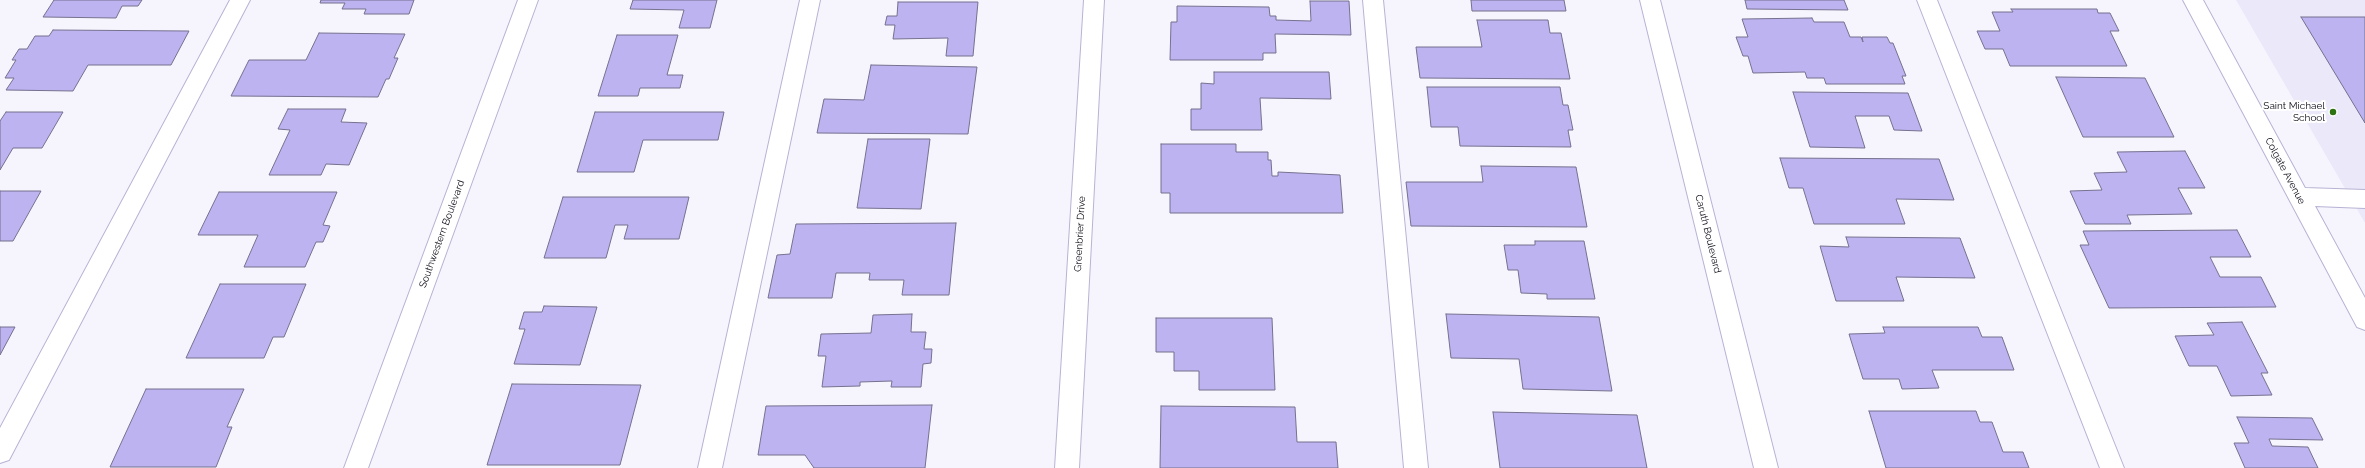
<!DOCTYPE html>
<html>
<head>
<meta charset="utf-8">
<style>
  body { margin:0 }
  canvas { display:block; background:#f6f5fd }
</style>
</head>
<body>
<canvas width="2365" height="468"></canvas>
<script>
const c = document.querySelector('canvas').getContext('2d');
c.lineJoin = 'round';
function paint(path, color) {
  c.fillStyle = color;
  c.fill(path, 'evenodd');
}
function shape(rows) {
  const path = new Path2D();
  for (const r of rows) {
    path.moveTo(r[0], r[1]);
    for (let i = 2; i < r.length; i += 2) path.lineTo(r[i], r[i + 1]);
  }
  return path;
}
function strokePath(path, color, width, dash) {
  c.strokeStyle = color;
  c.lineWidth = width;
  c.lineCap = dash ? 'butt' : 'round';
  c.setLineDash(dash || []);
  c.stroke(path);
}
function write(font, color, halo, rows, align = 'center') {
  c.font = font + ' Raleway,sans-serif';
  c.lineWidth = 4;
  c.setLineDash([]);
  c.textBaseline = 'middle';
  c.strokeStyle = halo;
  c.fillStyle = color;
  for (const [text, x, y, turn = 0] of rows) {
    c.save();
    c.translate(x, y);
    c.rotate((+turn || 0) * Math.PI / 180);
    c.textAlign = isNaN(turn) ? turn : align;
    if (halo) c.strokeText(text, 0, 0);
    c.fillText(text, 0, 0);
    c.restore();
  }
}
paint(shape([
  [2236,0,2365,0,2365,223]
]), '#eae8f9');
const building = shape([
  [54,0,142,0,138,6,122,6,116,18,43,17,54,0],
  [321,0,414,0,409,14,364,14,366,9,342,9,345,3,320,3,321,0],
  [633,0,717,0,710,28,679,28,684,10,630,9,633,0],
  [1471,0,1564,0,1566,11,1472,11,1471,0],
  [1745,0,1844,0,1848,10,1747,9,1745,0],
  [1310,1,1349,1,1351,35,1275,34,1276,53,1263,53,1263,60,1170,60,1171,22,1177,22,1177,6,1269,7,1270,16,1276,16,1276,20,1311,21,1310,1],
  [898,2,978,2,973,56,946,56,948,38,893,39,895,25,885,25,887,16,897,16,898,2],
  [2011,9,2097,9,2098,13,2110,13,2119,31,2110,31,2127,66,2010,66,2003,49,1985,49,1977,31,2000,31,1992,12,2013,12,2011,9],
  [2301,17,2365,17,2365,123,2301,17],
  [1812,18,1814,22,1844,22,1850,37,1861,37,1863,42,1862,37,1887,37,1890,43,1893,43,1906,76,1902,76,1905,84,1826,84,1824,78,1807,78,1805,72,1753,73,1748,56,1743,56,1736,37,1748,37,1742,19,1812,18],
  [1477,20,1548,20,1550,33,1561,33,1570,79,1420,78,1416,47,1482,47,1477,20],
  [53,30,189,31,171,65,88,65,73,91,6,90,14,78,5,78,16,60,12,60,19,49,27,49,35,36,49,36,53,30],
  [319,33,405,34,394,58,398,58,389,79,386,79,378,97,231,96,249,60,306,60,319,33],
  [617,35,678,35,667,75,683,75,680,88,640,88,638,96,598,96,617,35],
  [871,65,977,67,968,134,817,133,824,99,864,100,871,65],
  [1214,72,1329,72,1331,99,1260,98,1262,130,1191,130,1191,109,1201,109,1201,83,1214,84,1214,72],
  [2056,77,2145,78,2174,137,2083,137,2056,77],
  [1427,87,1560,87,1563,105,1568,105,1573,130,1568,130,1571,147,1460,146,1458,127,1431,127,1427,87],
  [1793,92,1908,93,1922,131,1894,130,1889,116,1855,116,1865,148,1810,147,1793,92],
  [288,109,346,109,341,122,367,123,349,165,326,164,321,175,269,175,290,130,278,129,288,109],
  [6,112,63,112,42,148,13,148,0,170,0,121,6,112],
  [595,112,724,112,718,140,643,140,634,172,577,172,595,112],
  [868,139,930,139,921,209,857,208,868,139],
  [1161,144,1236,144,1236,152,1268,152,1268,160,1271,160,1272,176,1278,176,1278,172,1340,175,1343,213,1170,213,1170,193,1161,193,1161,144],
  [2185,151,2205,188,2178,188,2192,214,2127,215,2131,224,2085,224,2070,191,2102,190,2094,173,2127,172,2117,152,2185,151],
  [1780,158,1939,159,1954,200,1896,199,1905,224,1814,224,1803,188,1789,188,1780,158],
  [1481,166,1576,167,1587,227,1411,226,1406,182,1483,182,1481,166],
  [0,191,41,191,13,241,0,241,0,191],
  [219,192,337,192,323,225,330,226,323,242,316,242,305,267,244,267,258,235,198,235,219,192],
  [563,197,689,197,679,239,624,239,628,225,615,225,606,258,544,258,563,197],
  [956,223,949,295,902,295,904,280,869,280,870,273,836,273,832,298,768,298,777,255,790,254,796,224,956,223],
  [2237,230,2251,257,2210,257,2220,277,2261,277,2276,307,2109,308,2080,245,2089,245,2083,231,2237,230],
  [1846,237,1960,238,1975,278,1896,277,1904,301,1836,301,1820,246,1849,247,1846,237],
  [1535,241,1584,241,1595,299,1547,299,1547,294,1521,293,1518,270,1508,270,1504,245,1535,245,1535,241],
  [220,284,306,284,284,337,273,337,264,358,186,358,220,284],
  [544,306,597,307,580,365,514,364,525,329,519,329,524,312,542,312,544,306],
  [912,314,911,332,926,332,924,349,932,349,931,363,923,364,921,387,891,387,892,381,860,382,860,386,822,387,826,356,818,356,821,334,871,333,873,315,912,314],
  [1446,314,1599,317,1612,391,1523,389,1519,359,1451,358,1446,314],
  [1156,318,1272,318,1275,390,1199,390,1199,371,1174,371,1174,352,1156,352,1156,318],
  [2242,322,2268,373,2261,373,2272,395,2231,396,2217,366,2189,366,2175,336,2214,335,2207,323,2242,322],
  [0,327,15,327,0,355,0,327],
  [1883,327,1978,327,1982,337,2002,337,2014,370,1932,370,1939,388,1902,389,1899,379,1863,379,1849,334,1885,333,1883,327],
  [512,384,641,385,620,465,487,465,512,384],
  [146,389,244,389,227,427,232,427,216,467,110,467,146,389],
  [932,405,925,468,814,468,805,455,758,455,766,406,932,405],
  [1161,406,1295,407,1297,442,1336,442,1338,468,1160,468,1161,406],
  [1869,411,1976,411,1980,422,1992,422,2003,452,2023,452,2029,468,1886,468,1869,411],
  [1493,412,1637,415,1647,468,1500,468,1493,412],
  [2237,417,2312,418,2323,440,2269,439,2272,446,2308,447,2318,468,2245,468,2234,443,2249,443,2237,417]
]);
paint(building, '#bcb3f0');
strokePath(building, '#75718f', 1);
const minor = shape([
  [230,0,250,0,9,460,0,463,0,428,230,0],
  [518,0,538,0,368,468,344,468,518,0],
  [800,0,820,0,722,468,698,468,800,0],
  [1084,0,1104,0,1079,468,1055,468,1084,0],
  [1363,0,1383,0,1428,468,1404,468,1363,0],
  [1640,0,1660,0,1778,468,1754,468,1640,0],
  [1917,0,1937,0,2124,468,2100,468,1917,0],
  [2183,0,2203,0,2305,188,2365,190,2365,208,2315,206,2365,298,2365,330,2357,327,2183,0]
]);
strokePath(minor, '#b7b3d4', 2);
paint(minor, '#fff');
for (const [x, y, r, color] of [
  [2333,112,4,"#2d7211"]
]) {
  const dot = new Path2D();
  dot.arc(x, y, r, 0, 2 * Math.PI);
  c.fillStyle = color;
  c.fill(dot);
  strokePath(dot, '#fff', 1.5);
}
write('10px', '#0b0a15', '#fff', [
  ["Saint Michael",2325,106],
  ["School",2325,118]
], 'right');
write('10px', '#0b0a15', '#fff', [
  ["Colgate Avenue",2285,171,62],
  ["Southwestern Boulevard",442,234,-70],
  ["Greenbrier Drive",1080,234,-87],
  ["Caruth Boulevard",1708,234,76]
]);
</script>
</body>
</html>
